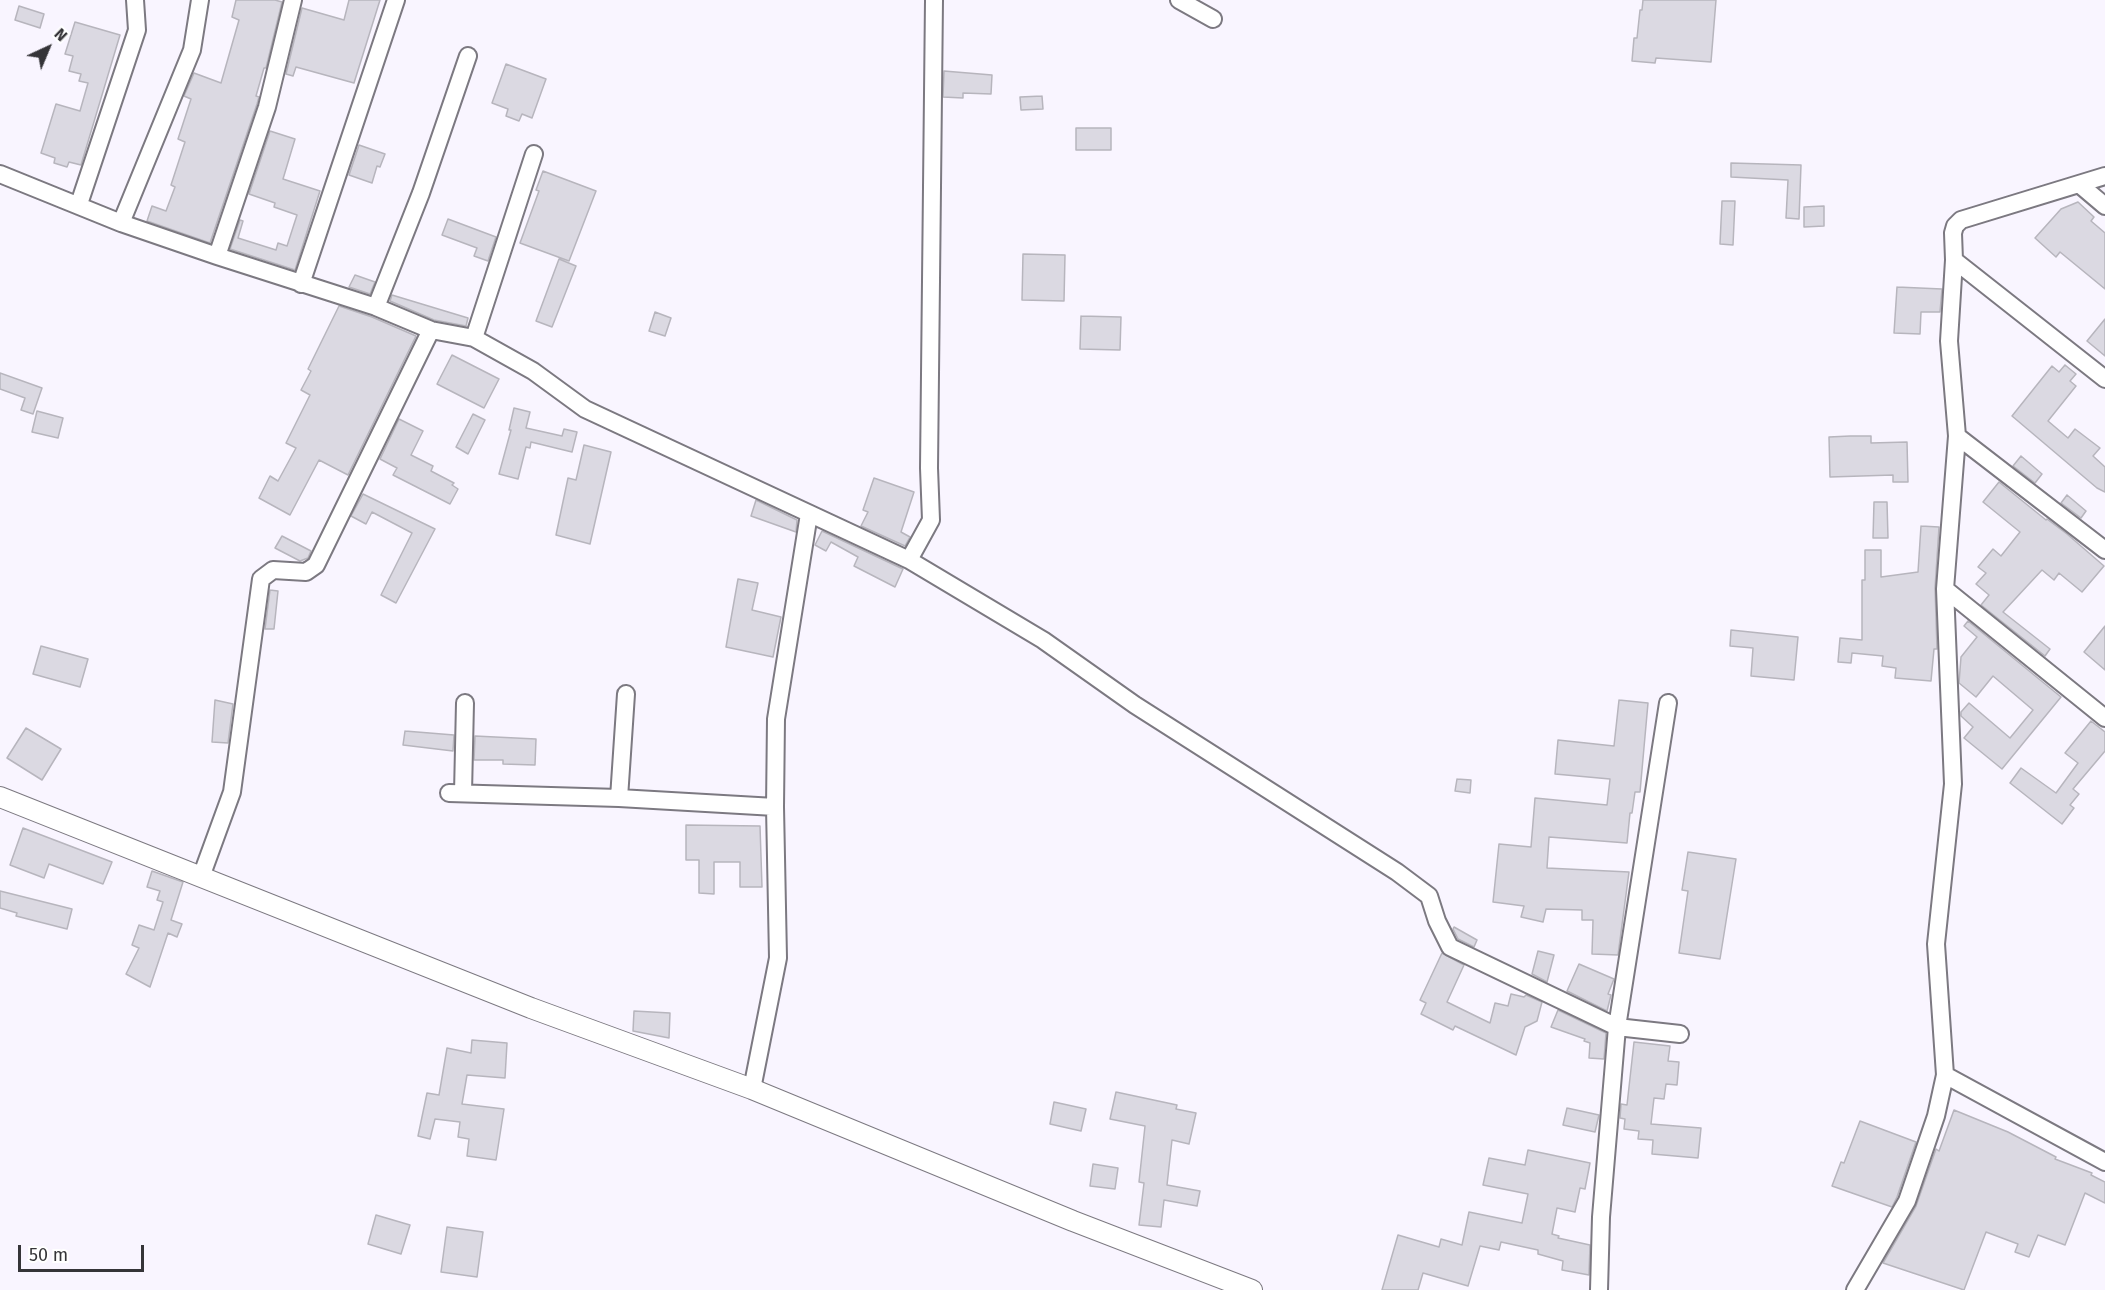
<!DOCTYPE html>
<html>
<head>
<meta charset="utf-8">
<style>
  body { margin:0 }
  #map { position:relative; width:2105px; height:1290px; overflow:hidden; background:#f9f5ff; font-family:"Fira Sans",sans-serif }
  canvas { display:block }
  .north { position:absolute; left:18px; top:18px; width:60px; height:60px; -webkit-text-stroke:4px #fff; paint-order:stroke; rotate:44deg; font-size:16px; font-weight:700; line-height:24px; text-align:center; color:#353438 }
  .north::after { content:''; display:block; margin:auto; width:21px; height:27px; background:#353438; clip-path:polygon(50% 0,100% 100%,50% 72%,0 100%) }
  .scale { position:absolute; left:18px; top:1245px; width:126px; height:27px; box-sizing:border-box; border:3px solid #353438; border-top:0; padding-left:8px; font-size:18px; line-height:21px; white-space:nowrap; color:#353438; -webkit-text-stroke:4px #fff; paint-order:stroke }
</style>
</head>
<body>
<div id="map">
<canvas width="2105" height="1290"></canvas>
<div class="north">N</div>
<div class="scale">50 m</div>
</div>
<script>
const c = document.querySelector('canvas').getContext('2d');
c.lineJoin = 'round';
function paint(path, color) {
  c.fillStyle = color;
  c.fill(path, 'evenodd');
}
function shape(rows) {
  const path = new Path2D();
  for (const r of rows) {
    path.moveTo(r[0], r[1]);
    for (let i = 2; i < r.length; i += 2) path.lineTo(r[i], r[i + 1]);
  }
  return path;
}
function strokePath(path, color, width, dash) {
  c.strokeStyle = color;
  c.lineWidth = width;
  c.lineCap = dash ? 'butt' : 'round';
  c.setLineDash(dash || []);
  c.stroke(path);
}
const building = shape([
  [236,0,275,0,282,2,266,68,264,68,256,96,259,97,257,104,210,243,147,221,152,206,166,211,175,187,171,185,185,142,178,139,191,99,184,96,194,73,221,83,239,20,232,17,236,0],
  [349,0,380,0,354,83,296,67,293,76,286,74,302,8,344,20,349,0],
  [1643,0,1716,0,1711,62,1656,58,1655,63,1632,61,1634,38,1637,38,1640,10,1642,10,1643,0],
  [19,6,44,14,40,28,15,20,19,6],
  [75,22,120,35,81,165,69,162,67,167,54,163,55,158,41,153,56,104,80,111,88,83,79,81,81,74,69,71,73,56,65,54,75,22],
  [506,64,546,79,532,118,522,114,519,121,506,116,508,109,492,103,506,64],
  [944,71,992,75,991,94,963,93,963,98,943,97,944,71],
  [1042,96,1043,109,1021,110,1020,97,1042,96],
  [1076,128,1111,128,1111,150,1076,150,1076,128],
  [270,131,295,139,283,179,320,191,295,270,230,249,240,220,243,221,238,238,276,250,278,243,287,246,297,215,274,207,275,203,249,194,270,131],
  [359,145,385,154,380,167,377,166,372,183,349,175,359,145],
  [1731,163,1801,165,1799,219,1786,218,1788,180,1731,177,1731,163],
  [543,171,596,191,569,261,520,243,539,191,536,190,543,171],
  [1722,201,1735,201,1733,245,1720,244,1722,201],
  [2078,202,2094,217,2091,221,2105,233,2105,289,2060,252,2056,257,2035,238,2061,209,2078,202],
  [1824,206,1824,226,1804,227,1804,207,1824,206],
  [448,219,496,237,488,261,474,256,477,248,442,235,448,219],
  [1023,254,1065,255,1064,301,1022,300,1023,254],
  [559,259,576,266,552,327,536,321,559,259],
  [355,275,375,282,370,294,349,287,355,275],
  [1897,287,1942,289,1940,312,1921,312,1920,334,1894,333,1897,287],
  [392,295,468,318,466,326,434,320,390,301,392,295],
  [339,306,372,317,416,336,348,475,319,460,290,515,259,498,270,476,278,481,296,448,286,443,310,395,301,390,311,371,308,369,339,306],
  [655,312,671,318,665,336,649,331,655,312],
  [1081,316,1121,317,1120,350,1080,349,1081,316],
  [2105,319,2105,356,2087,341,2105,319],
  [452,355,499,379,484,408,437,384,452,355],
  [2065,365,2076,374,2070,381,2076,386,2048,421,2068,438,2075,429,2100,448,2093,456,2105,467,2105,492,2097,488,2012,416,2052,366,2059,372,2065,365],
  [0,373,42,388,33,414,21,410,25,398,0,389,0,373],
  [514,408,530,412,526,428,562,436,564,429,577,432,572,452,531,442,530,448,526,447,518,479,499,474,511,430,509,430,514,408],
  [37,411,63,418,58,438,32,432,37,411],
  [473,414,485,420,468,454,456,447,473,414],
  [399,419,423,431,411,455,433,466,431,471,454,483,452,485,458,489,450,504,393,475,397,468,380,459,399,419],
  [1850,436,1871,436,1871,443,1907,442,1908,482,1893,482,1893,475,1830,477,1829,437,1850,436],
  [584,445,611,452,590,544,556,535,568,478,576,480,584,445],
  [2021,456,2042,474,2035,483,2013,466,2021,456],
  [874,478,914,492,901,532,910,537,905,546,861,526,868,512,863,510,874,478],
  [1999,482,2046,520,2047,519,2067,534,2104,566,2082,592,2059,573,2054,580,2042,570,2003,612,2050,649,2045,656,1981,605,1989,595,1976,584,1986,573,1978,567,1993,549,2001,556,2020,532,1983,502,1999,482],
  [363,494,435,529,396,603,381,595,412,533,372,512,366,524,351,516,363,494],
  [2067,495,2086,511,2081,518,2061,503,2067,495],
  [756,500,797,520,796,532,751,516,756,500],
  [1874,502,1887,502,1888,538,1873,538,1874,502],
  [1921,526,1939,527,1935,588,1937,649,1934,649,1931,681,1895,678,1896,668,1882,666,1883,656,1852,653,1851,663,1838,662,1840,638,1862,640,1862,580,1865,580,1865,550,1881,550,1881,577,1918,572,1921,526],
  [822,531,903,569,895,587,854,566,858,557,831,542,826,551,815,545,822,531],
  [282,536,311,551,308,558,300,561,275,548,282,536],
  [738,579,758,583,752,610,781,617,773,657,726,647,738,579],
  [270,590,278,591,274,629,265,629,270,590],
  [1968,621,2061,697,2002,769,1964,738,1973,727,1961,716,1961,712,1969,703,2010,738,2033,710,1993,676,1976,697,1959,683,1961,657,1977,637,1964,626,1968,621],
  [2105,626,2105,670,2084,652,2105,626],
  [1731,630,1798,637,1794,680,1751,676,1753,648,1730,646,1731,630],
  [41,646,88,659,80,687,33,674,41,646],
  [215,700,233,704,228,743,212,742,215,700],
  [1619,700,1648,703,1640,792,1635,792,1632,813,1630,813,1627,843,1549,837,1547,868,1629,872,1618,955,1592,954,1593,920,1582,920,1582,910,1546,909,1543,922,1521,917,1524,906,1493,902,1499,844,1531,847,1535,798,1607,805,1610,779,1555,774,1558,740,1614,746,1619,700],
  [2091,721,2105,732,2105,751,2073,789,2079,794,2070,805,2074,808,2062,824,2010,783,2021,768,2056,793,2078,763,2065,753,2091,721],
  [26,728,61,749,42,780,7,758,26,728],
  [405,731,454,735,453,751,403,745,405,731],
  [475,736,536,739,535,765,503,764,503,760,474,760,475,736],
  [1457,779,1471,780,1470,793,1455,791,1457,779],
  [686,825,760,826,762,887,740,887,740,862,714,862,714,894,699,893,699,860,686,860,686,825],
  [23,828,112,862,103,884,49,864,44,878,10,865,23,828],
  [1688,852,1736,859,1720,959,1679,953,1688,891,1682,890,1688,852],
  [152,871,183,882,171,920,182,924,177,937,168,933,150,987,126,974,139,948,132,945,139,925,154,930,163,902,157,900,160,891,147,887,152,871],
  [0,891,72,909,67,929,16,916,17,913,0,908,0,891],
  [1454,927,1477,940,1474,947,1458,939,1453,929,1454,927],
  [1538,951,1554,955,1547,982,1532,974,1538,951],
  [1442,953,1464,965,1447,1002,1490,1023,1495,1003,1508,1006,1511,994,1524,997,1526,995,1542,1002,1537,1021,1525,1027,1516,1055,1455,1026,1453,1030,1421,1014,1426,1003,1420,1000,1442,953],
  [1579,964,1614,979,1608,994,1611,995,1607,1011,1567,991,1579,964],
  [1558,1010,1606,1033,1604,1059,1589,1058,1590,1043,1584,1041,1585,1039,1551,1027,1558,1010],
  [634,1011,670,1013,669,1038,633,1031,634,1011],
  [472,1040,507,1043,505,1078,467,1075,462,1104,504,1109,496,1160,467,1156,469,1139,458,1137,460,1122,435,1119,430,1139,418,1136,427,1093,439,1095,447,1048,471,1053,472,1040],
  [1634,1042,1670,1046,1668,1061,1679,1062,1677,1085,1666,1084,1664,1099,1654,1098,1651,1124,1701,1128,1698,1158,1652,1154,1653,1140,1638,1139,1639,1131,1624,1129,1625,1119,1620,1118,1621,1104,1627,1105,1634,1042],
  [1116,1092,1177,1105,1176,1109,1196,1113,1189,1144,1172,1140,1167,1185,1200,1191,1197,1206,1164,1200,1161,1227,1139,1225,1144,1183,1139,1182,1145,1126,1110,1119,1116,1092],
  [1054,1102,1086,1109,1081,1131,1050,1124,1054,1102],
  [1567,1108,1599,1115,1595,1132,1563,1125,1567,1108],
  [1954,1110,2008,1132,2056,1157,2055,1159,2092,1173,2091,1175,2105,1182,2105,1203,2085,1193,2065,1245,2038,1235,2029,1257,2015,1252,2018,1244,1986,1232,1964,1290,1883,1263,1916,1206,1936,1149,1939,1151,1954,1110],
  [1860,1121,1916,1142,1897,1197,1892,1207,1832,1186,1841,1162,1844,1163,1860,1121],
  [1528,1150,1590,1163,1585,1189,1580,1188,1575,1212,1557,1208,1552,1234,1559,1236,1558,1238,1590,1245,1589,1275,1562,1270,1563,1261,1538,1254,1538,1250,1501,1242,1499,1250,1480,1246,1468,1286,1423,1273,1418,1290,1382,1290,1398,1235,1439,1247,1441,1239,1462,1245,1469,1212,1522,1223,1528,1194,1483,1185,1489,1158,1525,1165,1528,1150],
  [1093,1164,1118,1168,1115,1189,1090,1186,1093,1164],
  [376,1215,410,1225,401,1254,368,1244,376,1215],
  [447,1227,483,1232,477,1277,441,1272,447,1227]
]);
paint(building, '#dbd9e2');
strokePath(building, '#b7b5bd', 1.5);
const minor = shape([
  [1179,0,1213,19],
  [0,174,121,223,217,256,376,307,431,330,474,338,533,371,585,409,909,560,931,520,929,468,934,0],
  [2079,184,2105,206],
  [79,204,137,30,135,0],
  [121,223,192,50,200,0],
  [217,256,267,107,293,0],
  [1954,260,2105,379],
  [301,284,396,0],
  [376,307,421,193,468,56],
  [474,338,534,154],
  [1957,436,2105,550],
  [909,560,1043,640,1135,705,1397,872,1429,896,1437,921,1450,947,1617,1027,1680,1034],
  [1945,589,2105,718],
  [449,793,619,798,775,807],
  [463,793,465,703],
  [619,798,626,694],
  [201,877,232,792,261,579,273,570,306,572,316,565,431,330],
  [1945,1075,2105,1162],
  [752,1089,778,958,775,807,776,719,809,514],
  [1599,1290,1601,1217,1617,1027,1668,703],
  [1855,1290,1907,1201,1936,1116,1945,1075,1936,944,1953,784,1945,589,1957,436,1949,341,1954,260,1953,233,1955,226,1961,220,2105,176]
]);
const tertiary = shape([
  [0,797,531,1008,752,1089,1073,1221,1252,1290]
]);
strokePath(minor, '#7c7981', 20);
strokePath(tertiary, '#7c7981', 22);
strokePath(minor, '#fff', 16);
strokePath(tertiary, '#fff', 20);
</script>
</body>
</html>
